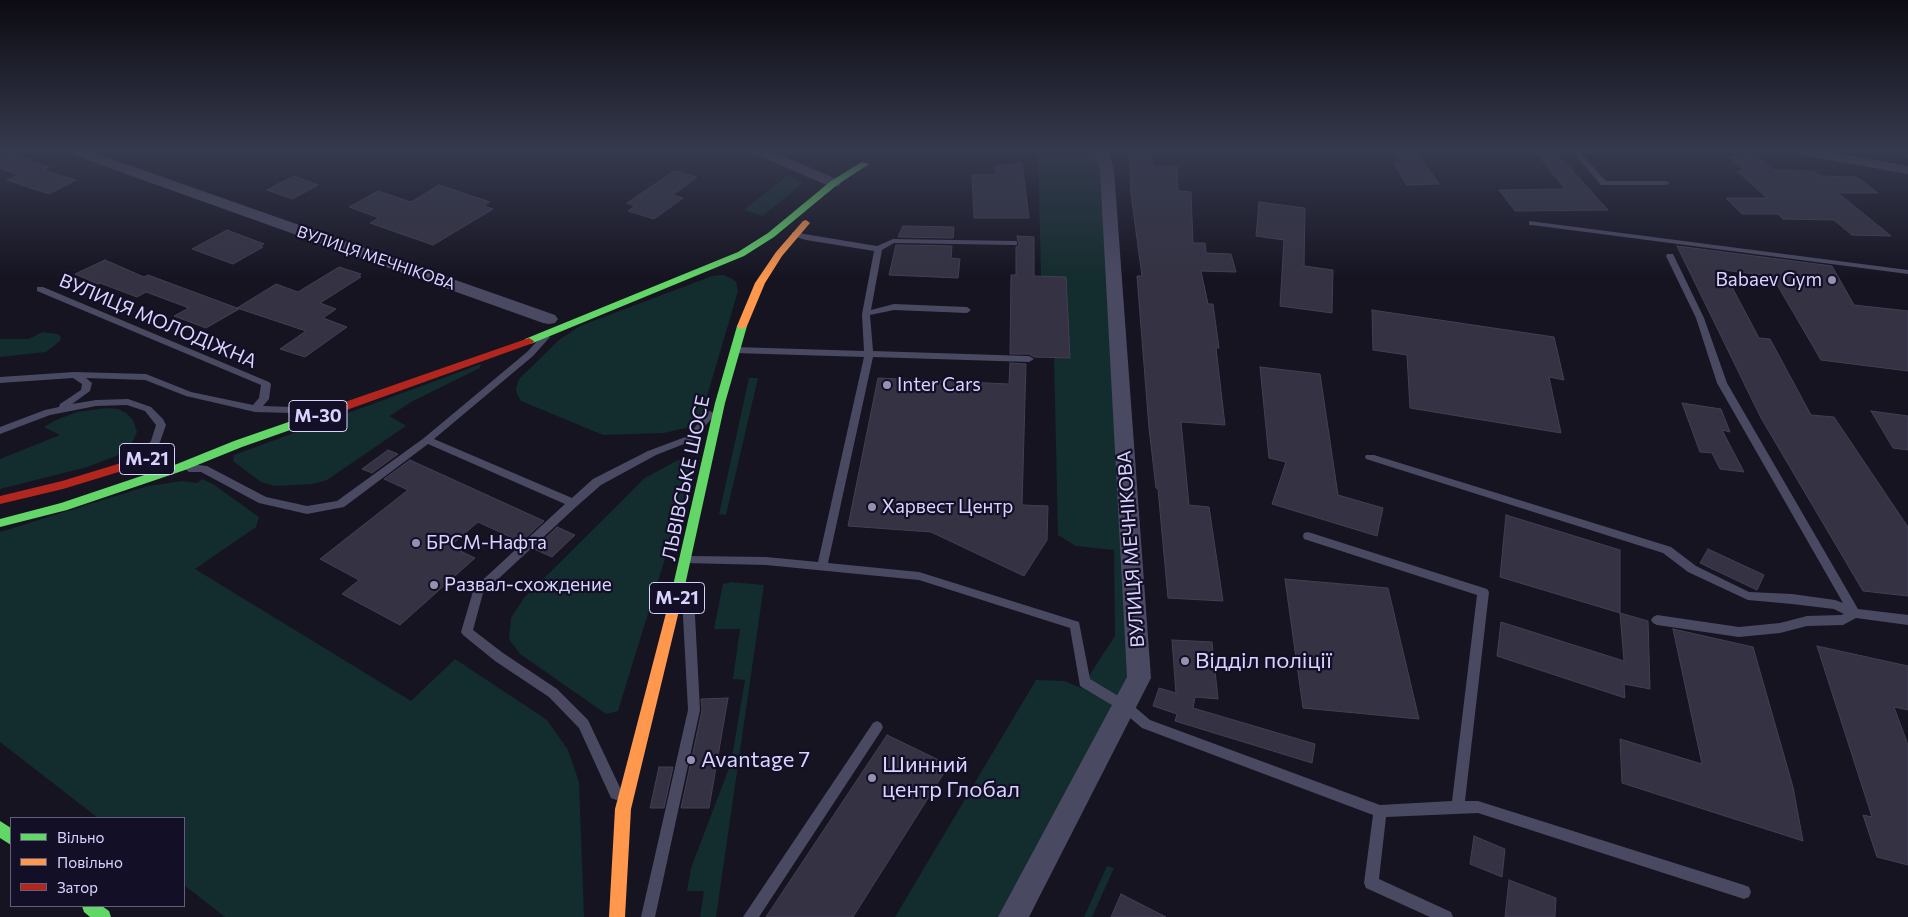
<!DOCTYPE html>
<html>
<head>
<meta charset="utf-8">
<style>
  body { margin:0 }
  #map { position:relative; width:1908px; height:917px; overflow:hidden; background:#161421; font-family:Commissioner,sans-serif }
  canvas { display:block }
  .legend { position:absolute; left:10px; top:817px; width:175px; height:90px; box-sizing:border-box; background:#130f26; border:1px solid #625e7d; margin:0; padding:6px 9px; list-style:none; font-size:15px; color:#d9d4ff }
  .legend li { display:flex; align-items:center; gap:10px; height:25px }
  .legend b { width:25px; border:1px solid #625e7d }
</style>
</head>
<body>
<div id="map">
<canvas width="1908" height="917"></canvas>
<ul class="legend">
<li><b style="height:6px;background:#63d668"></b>Вільно</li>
<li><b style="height:6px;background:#ff974d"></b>Повільно</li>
<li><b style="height:6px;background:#b3261e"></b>Затор</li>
</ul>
</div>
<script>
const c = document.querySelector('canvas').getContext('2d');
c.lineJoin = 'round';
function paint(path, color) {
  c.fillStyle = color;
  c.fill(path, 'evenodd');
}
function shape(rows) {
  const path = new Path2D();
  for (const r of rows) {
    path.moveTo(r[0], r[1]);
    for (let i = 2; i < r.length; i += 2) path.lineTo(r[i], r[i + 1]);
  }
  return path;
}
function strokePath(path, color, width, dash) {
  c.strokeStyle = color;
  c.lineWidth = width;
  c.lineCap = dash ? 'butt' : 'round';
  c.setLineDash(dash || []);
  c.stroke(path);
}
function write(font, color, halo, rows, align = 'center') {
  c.font = font + ' Commissioner,sans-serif';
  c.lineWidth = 4.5;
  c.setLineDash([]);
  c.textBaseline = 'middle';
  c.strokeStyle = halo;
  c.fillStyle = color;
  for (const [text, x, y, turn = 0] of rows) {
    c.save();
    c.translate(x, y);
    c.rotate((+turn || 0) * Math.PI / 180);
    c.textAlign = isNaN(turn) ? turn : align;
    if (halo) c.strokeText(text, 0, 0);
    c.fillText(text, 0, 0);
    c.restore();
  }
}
paint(shape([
  [1038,151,1102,151,1139,678,1012,917,895,917,1036,680,1064,681,1081,688,1115,636,1114,550,1076,546,1058,535,1054,357,1070,358,1066,277,1041,276],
  [788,175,803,183,763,216,744,210],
  [723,275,731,278,736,282,738,291,701,417,690,427,664,433,603,435,521,401,517,394,516,389,519,379,559,340,580,326,712,276],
  [42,332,58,334,61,337,60,341,46,352,0,357,0,339,29,339],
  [481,364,480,368,411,402,390,416,406,426,327,480,313,484,275,486,261,482,233,461,234,455],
  [749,378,758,378,726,515,719,514],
  [107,408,118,409,126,413,133,420,137,432,132,443,127,449,116,456,87,467,0,489,0,459,60,435,44,427,56,420,77,412],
  [678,460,695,461,618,711,606,714,520,654,509,639,511,618,524,598,645,478],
  [202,479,213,484,259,517,256,527,195,569,411,701,455,659,547,720,568,750,579,782,584,917,225,917,184,885,184,818,98,818,0,742,0,532,148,486,182,481,197,483],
  [732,582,764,585,716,917,700,917,704,891,687,891,691,868,731,763,745,680,733,679,740,629,714,629,723,584],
  [1107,866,1114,868,1092,917,1084,917]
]), '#132c2d');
const building = shape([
  [1393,151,1416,151,1439,184,1407,185,1393,162,1400,162,1393,151],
  [1535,151,1555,151,1608,210,1515,211,1499,190,1565,189,1535,151],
  [11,154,49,167,43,170,76,180,49,194,7,180,18,175,0,168,0,158,11,154],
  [1129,154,1151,155,1153,166,1177,167,1178,191,1191,192,1193,243,1205,243,1206,253,1231,254,1236,272,1201,271,1208,304,1213,304,1219,348,1216,348,1225,425,1181,422,1189,505,1209,507,1223,601,1168,598,1158,489,1156,488,1149,428,1137,276,1142,276,1131,194,1129,154],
  [1757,155,1774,170,1814,171,1821,176,1857,177,1878,193,1838,193,1891,236,1852,235,1834,220,1783,219,1778,214,1742,214,1726,198,1767,198,1737,171,1744,170,1728,156,1757,155],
  [1022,163,1029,218,974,218,972,175,995,175,995,166,1022,163],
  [674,171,697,177,673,195,683,198,654,219,628,211,635,206,627,203,674,171],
  [294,176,318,185,292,199,267,190,294,176],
  [439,185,490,202,484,206,493,209,433,245,370,223,379,218,349,207,378,191,411,202,439,185],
  [1259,202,1305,208,1304,266,1333,270,1332,313,1280,306,1284,240,1256,236,1259,202],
  [903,226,954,227,953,238,898,237,903,226],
  [227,230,264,244,259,246,263,247,233,264,192,249,227,230],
  [1017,236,1034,237,1034,276,1066,277,1070,358,1034,357,1029,354,1010,354,1011,275,1016,275,1016,247,1019,245,1017,236],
  [896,245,952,246,951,258,960,259,958,278,889,275,896,245],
  [1677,246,1832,266,1854,305,1908,311,1908,371,1821,360,1772,276,1723,270,1759,338,1770,339,1811,415,1834,417,1908,527,1908,596,1863,591,1761,418,1677,246],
  [105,260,144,277,148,275,237,308,276,284,298,292,339,267,361,274,358,276,361,277,320,303,336,309,323,318,347,327,305,357,280,349,306,331,237,308,239,309,206,328,174,316,189,308,146,292,137,297,100,283,98,284,75,274,105,260],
  [1372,310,1554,337,1564,380,1549,377,1561,433,1410,408,1407,355,1373,350,1372,310],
  [1010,363,1026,364,1022,505,1048,506,1047,540,1024,576,931,532,848,526,878,378,1009,384,1010,363],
  [1260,367,1320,374,1338,495,1383,508,1377,536,1272,504,1286,462,1269,458,1260,367],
  [1682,403,1721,409,1730,432,1722,430,1744,472,1720,469,1712,453,1700,452,1682,403],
  [1871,411,1908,416,1908,450,1893,448,1871,411],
  [388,450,398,454,372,473,362,469,388,450],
  [410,460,544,521,521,542,478,522,450,546,475,558,400,625,342,594,359,580,320,559,408,490,384,479,410,460],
  [1506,515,1620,550,1620,613,1500,577,1506,515],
  [557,527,575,535,552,557,534,549,557,527],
  [1708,549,1764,575,1757,590,1700,563,1708,549],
  [1285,579,1388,588,1419,719,1303,708,1285,579],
  [1620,613,1648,621,1650,689,1624,684,1625,698,1497,656,1501,622,1624,661,1620,613],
  [1673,629,1753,647,1793,787,1803,841,1622,783,1620,739,1702,764,1673,629],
  [1172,640,1212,642,1218,699,1195,697,1193,708,1315,744,1312,763,1175,721,1177,714,1153,706,1159,688,1176,693,1172,640],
  [1817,646,1908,666,1908,710,1894,707,1908,745,1908,865,1877,857,1863,815,1872,817,1817,646],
  [728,698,709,808,681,808,702,710,701,699,728,698],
  [887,735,949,765,853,917,766,917,887,735],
  [659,767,673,767,664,808,650,808,659,767],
  [1474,836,1505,849,1502,877,1470,864,1474,836],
  [1509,880,1556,898,1555,917,1505,917,1509,880],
  [1121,894,1166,917,1111,917,1121,894]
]);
paint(building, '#343243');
strokePath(building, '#433f54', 1);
paint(shape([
  [1572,151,1579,151,1606,181,1666,181,1670,183,1666,185,1601,185,1572,151],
  [1769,151,1777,151,1779,154,1774,155,1769,151],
  [1902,151,1908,151,1908,158,1906,157,1902,151],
  [1529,221,1908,270,1908,274,1532,225,1529,225,1529,221],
  [792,232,877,246,893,239,1017,241,1017,245,1014,245,894,243,882,250,871,310,894,304,967,307,971,310,967,313,894,310,870,315,873,351,1029,356,1034,359,1029,362,873,357,828,563,919,572,1079,622,1090,679,1130,703,1150,720,1380,805,1452,801,1477,595,1304,539,1303,536,1304,533,1308,532,1487,589,1489,592,1465,801,1478,801,1744,885,1749,887,1751,892,1749,897,1744,899,1478,813,1386,817,1379,879,1451,912,1453,917,1430,917,1366,888,1364,883,1373,815,1142,728,1122,711,1080,686,1070,628,919,580,766,565,685,563,683,560,685,557,689,556,766,557,818,562,864,357,735,353,731,350,735,347,864,351,862,314,874,251,806,240,792,236,792,232],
  [1667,254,1673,254,1674,256,1704,318,1727,383,1858,609,1908,615,1908,625,1856,618,1843,625,1807,626,1780,633,1739,637,1657,625,1653,623,1651,620,1653,617,1657,615,1739,627,1780,623,1807,616,1841,615,1844,614,1834,609,1792,604,1748,600,1688,572,1663,553,1366,459,1365,457,1366,455,1374,455,1671,547,1696,566,1749,592,1792,594,1835,600,1843,603,1717,383,1696,318,1666,256,1667,254],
  [37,287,43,287,269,382,271,384,269,399,263,406,292,407,297,410,292,413,255,412,186,396,145,380,86,378,92,383,90,391,72,404,96,400,128,399,151,407,163,419,166,425,160,442,139,465,131,465,130,463,151,441,156,425,145,411,127,405,96,406,50,415,0,434,0,427,45,410,59,407,60,404,81,390,82,384,73,378,0,383,0,377,74,372,146,374,191,392,253,405,259,398,261,385,37,291,37,287],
  [546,334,550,337,533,356,434,439,572,498,593,479,648,451,688,436,707,412,710,411,715,414,694,440,656,455,601,485,577,506,483,593,473,630,503,653,557,689,588,720,623,794,621,798,616,800,611,798,579,728,549,697,495,661,463,635,461,632,474,588,565,504,428,444,344,507,307,514,259,503,201,472,189,472,184,468,189,464,207,466,266,497,307,506,337,501,424,438,527,352,543,335,546,334],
  [688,593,692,594,694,597,700,710,655,917,641,917,688,710,682,597,684,594,688,593],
  [877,721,881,723,883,727,881,731,759,917,743,917,873,723,877,721]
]), '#4a4962');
paint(shape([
  [68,151,89,151,555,315,558,319,555,323,549,324,543,323,70,154,68,151],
  [747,151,776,153,839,180,841,183,839,186,834,187,829,186,766,159,749,154,747,151],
  [1095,151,1109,151,1114,170,1151,678,1029,917,998,917,1127,677,1100,170,1095,151],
  [1794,151,1826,151,1908,166,1908,174,1801,155,1794,151]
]), '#4a4962');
paint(shape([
  [862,162,869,164,837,185,774,237,744,256,533,343,529,344,524,341,525,339,738,252,768,233,831,181,862,162],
  [742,323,747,326,725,403,684,590,682,594,678,595,674,594,672,590,715,403,737,326,742,323],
  [323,410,327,411,328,414,327,417,242,447,185,470,67,510,0,527,0,519,61,503,177,464,234,441,323,410],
  [0,821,11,828,11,845,0,838,0,821],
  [82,906,102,906,109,911,111,917,90,917,84,912,82,906]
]), '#63d668');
paint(shape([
  [806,220,810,223,782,256,765,283,747,326,742,329,739,328,737,326,755,283,776,252,803,221,806,220],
  [678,585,682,586,684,590,631,809,625,917,609,917,615,809,672,590,674,586,678,585]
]), '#ff974d');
paint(shape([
  [529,338,534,341,533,343,327,417,319,417,318,414,319,411,529,338],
  [131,460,137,464,135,467,63,489,0,504,0,496,62,481,131,460]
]), '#b3261e');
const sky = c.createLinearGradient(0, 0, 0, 280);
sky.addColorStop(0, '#0c0b12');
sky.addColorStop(0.54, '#363a4e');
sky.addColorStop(1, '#363a4e00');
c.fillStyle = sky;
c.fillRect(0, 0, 1908, 280);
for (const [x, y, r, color] of [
  [1832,280,5,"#9591b1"],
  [887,385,5,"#9591b1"],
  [872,507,5,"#9591b1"],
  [416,543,5,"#9591b1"],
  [434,585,5,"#9591b1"],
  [1185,661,5,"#9591b1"],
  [691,760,5,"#9591b1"],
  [872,778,5,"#9591b1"]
]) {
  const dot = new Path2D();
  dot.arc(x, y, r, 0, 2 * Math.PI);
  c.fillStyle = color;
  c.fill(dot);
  strokePath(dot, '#130f26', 2);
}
write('16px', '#d9d4ff', '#130f26', [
  ["ВУЛИЦЯ МЕЧНІКОВА",376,258,19]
]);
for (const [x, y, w] of [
  [318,416,58],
  [147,459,55],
  [677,598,55]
]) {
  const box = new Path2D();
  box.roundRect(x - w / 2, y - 15.5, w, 31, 4);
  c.fillStyle = '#130f26';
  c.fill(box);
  strokePath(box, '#d9d4ff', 1);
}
write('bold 18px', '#d9d4ff', null, [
  ["М-30",318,416],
  ["М-21",147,459],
  ["М-21",677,598]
]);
write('19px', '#d9d4ff', '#130f26', [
  ["Babaev Gym",1822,280,"right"],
  ["Inter Cars",897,385],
  ["Харвест Центр",882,507],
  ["БРСМ-Нафта",426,543],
  ["Развал-схождение",444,585]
], 'left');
write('19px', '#d9d4ff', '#130f26', [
  ["ВУЛИЦЯ МОЛОДІЖНА",158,321,23],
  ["ЛЬВІВСЬКЕ ШОСЕ",686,478,-78],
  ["ВУЛИЦЯ МЕЧНІКОВА",1131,549,-94]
]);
write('22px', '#d9d4ff', '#130f26', [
  ["Відділ поліції",1195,661],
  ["Avantage 7",701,760],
  ["Шинний",882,765],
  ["центр Глобал",882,790]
], 'left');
</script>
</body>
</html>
